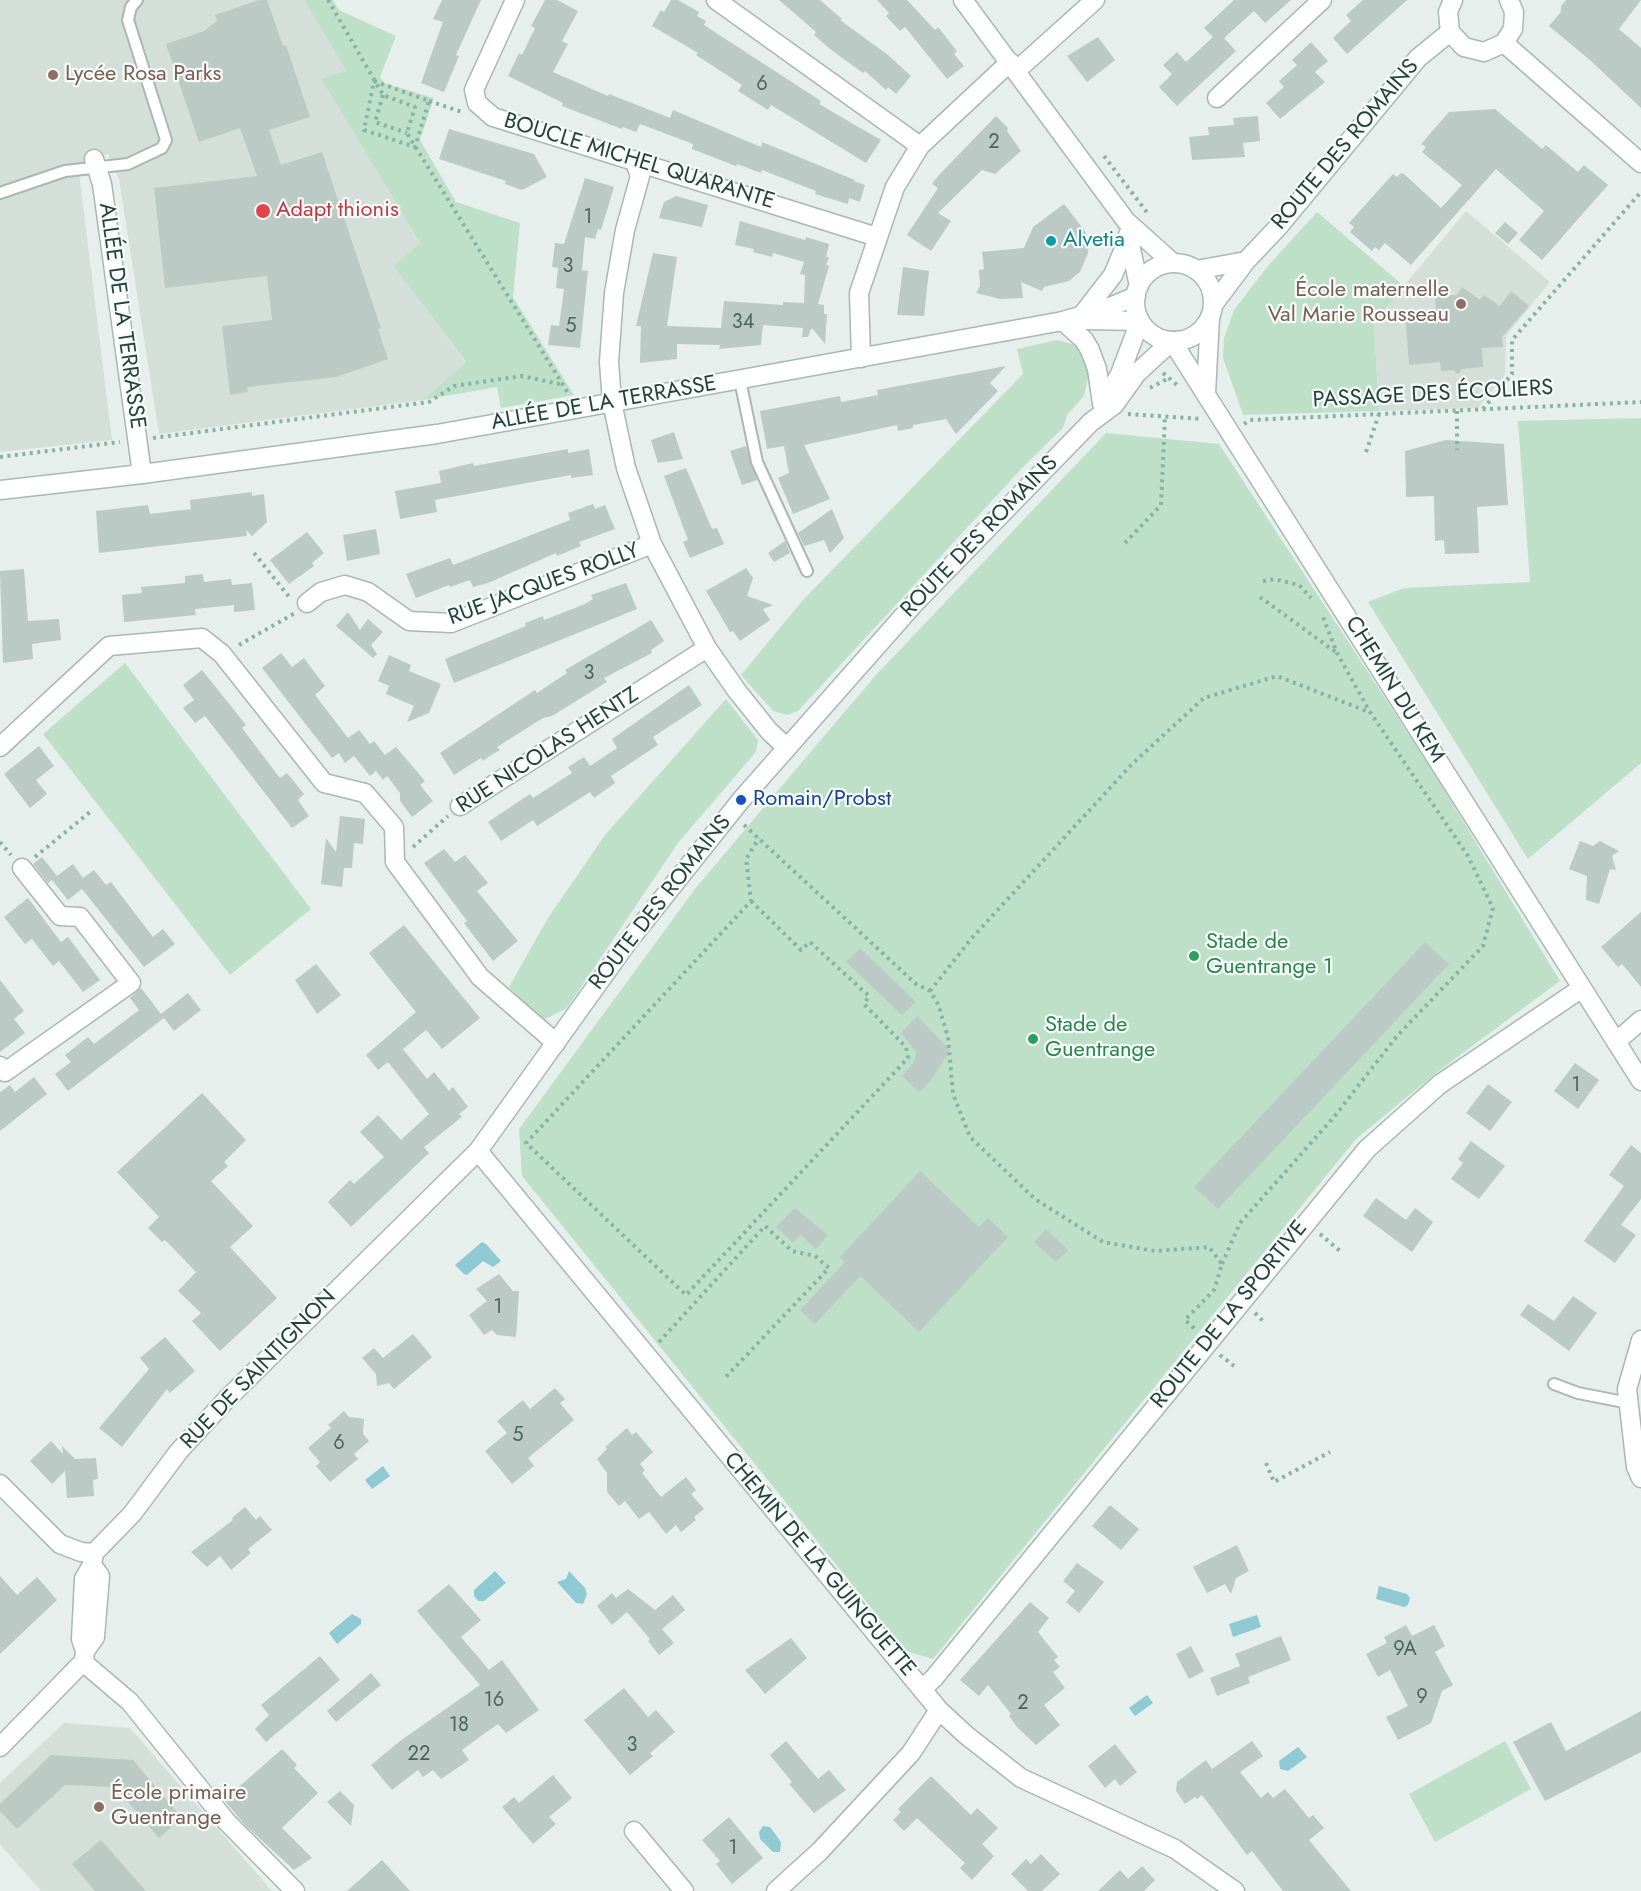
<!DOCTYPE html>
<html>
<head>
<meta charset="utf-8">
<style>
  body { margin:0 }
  canvas { display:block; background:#e6efeb }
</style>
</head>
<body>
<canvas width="1641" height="1891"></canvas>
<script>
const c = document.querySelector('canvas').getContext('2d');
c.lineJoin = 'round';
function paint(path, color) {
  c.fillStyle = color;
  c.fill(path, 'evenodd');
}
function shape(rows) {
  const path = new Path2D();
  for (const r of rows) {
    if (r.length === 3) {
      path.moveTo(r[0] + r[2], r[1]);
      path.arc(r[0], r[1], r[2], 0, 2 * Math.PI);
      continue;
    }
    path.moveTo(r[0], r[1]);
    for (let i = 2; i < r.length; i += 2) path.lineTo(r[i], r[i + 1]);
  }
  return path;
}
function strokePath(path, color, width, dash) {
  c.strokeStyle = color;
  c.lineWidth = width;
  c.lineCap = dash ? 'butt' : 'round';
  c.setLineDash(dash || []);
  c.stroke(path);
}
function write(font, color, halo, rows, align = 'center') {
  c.font = font + ' Jost,sans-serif';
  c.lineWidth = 4.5;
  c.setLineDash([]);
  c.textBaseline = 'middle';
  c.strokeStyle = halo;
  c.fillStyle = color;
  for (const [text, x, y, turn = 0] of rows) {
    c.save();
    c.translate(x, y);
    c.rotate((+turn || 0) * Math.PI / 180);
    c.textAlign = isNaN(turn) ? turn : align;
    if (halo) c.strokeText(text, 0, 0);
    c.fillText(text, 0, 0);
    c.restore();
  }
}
paint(shape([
  [0,0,304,0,346,70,321,79,420,243,393,266,466,363,423,400,159,434,119,179,108,154,78,164,112,440,0,452],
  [1466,211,1550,282,1506,336,1505,375,1478,408,1379,411,1374,322],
  [64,1723,130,1728,272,1891,41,1891,0,1844,0,1783]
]), '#d4dfda');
paint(shape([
  [304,0,333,0,339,10,396,36,380,77,384,83,434,98,420,140,456,202,520,223,513,297,574,395,501,408,497,387,423,400,466,362,393,266,420,243,321,79,346,70],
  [1317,212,1404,286,1374,322,1379,411,1243,415,1223,358,1224,338,1234,310,1267,267],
  [1057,340,1080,346,1089,374,1084,396,1067,415,1063,428,1024,466,798,711,787,715,773,711,741,675,802,601,1023,374,1017,349],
  [1641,418,1641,763,1528,859,1368,602,1404,588,1530,582,1518,421],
  [1106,433,1219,444,1432,770,1560,981,1440,1070,1356,1139,933,1659,906,1651,522,1176,519,1129,695,889,791,775,876,675],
  [125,663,311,909,230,975,43,734],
  [726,699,758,740,756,752,678,843,567,1008,545,1019,532,1011,509,987,548,918,605,835],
  [1505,1741,1531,1789,1435,1842,1409,1794]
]), '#bfe0c8');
paint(shape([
  [482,1242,486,1244,501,1261,493,1267,483,1261,467,1275,464,1274,455,1265],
  [383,1466,390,1476,372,1489,365,1480],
  [495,1571,506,1583,484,1601,478,1601,474,1596,474,1590],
  [569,1571,585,1588,587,1594,583,1604,576,1603,557,1582,566,1579],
  [1379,1586,1407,1594,1410,1598,1408,1605,1404,1607,1376,1599],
  [352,1614,361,1619,361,1624,337,1644,329,1633],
  [1257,1615,1261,1627,1233,1637,1229,1624],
  [1147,1695,1153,1703,1135,1716,1129,1708],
  [1298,1747,1307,1757,1288,1771,1280,1769,1279,1761],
  [763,1826,770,1827,781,1842,780,1852,773,1852,760,1839,759,1832]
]), '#8ec9d4');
paint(shape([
  [259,0,267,0,283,46,286,45,310,117,269,130,281,165,322,152,381,328,378,329,388,359,336,377,247,387,248,392,230,395,222,326,272,320,267,276,165,288,154,188,257,176,240,128,199,142,166,44,204,31,217,21,215,15],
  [442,0,481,0,456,55,459,56,444,92,421,83,443,22,433,19],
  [545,0,557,0,578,11,562,41,568,44,553,72,608,96,609,94,670,118,673,110,761,147,762,142,855,180,854,181,865,185,860,202,849,198,848,204,815,194,816,191,762,170,761,173,737,164,736,166,692,149,693,144,640,124,636,132,623,127,622,129,562,106,563,103,508,76,519,53,522,55,535,28,531,26],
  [671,0,678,0,699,12,697,16,706,21,704,25,821,101,819,104,881,140,866,163,771,105,768,110,738,91,742,85,696,55,698,53,652,26,661,10,664,12],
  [779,0,820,0,842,19,840,20,888,55,911,76,896,94,888,87,886,90,865,71,863,73,830,49,814,35,816,32],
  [877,0,907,0,935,30,938,27,957,51,954,54,964,66,947,79,905,27,900,31,886,16,889,13],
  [1234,0,1291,0,1265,23,1254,11,1224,38,1236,51,1177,106,1159,87,1172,74,1163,65,1177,52,1186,62,1213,37,1204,28],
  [1363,0,1407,0,1347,54,1333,38,1351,21,1346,15],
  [1566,0,1641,0,1619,29,1641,48,1641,108,1591,61,1549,26,1561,12,1561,6],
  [1098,37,1115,60,1087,82,1067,56],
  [1311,42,1328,61,1315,72,1325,82,1280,119,1266,103,1284,87,1279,81,1297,65,1292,60],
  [1495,109,1542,149,1546,145,1578,172,1584,165,1608,185,1542,260,1519,240,1544,211,1496,169,1411,265,1385,243,1379,250,1375,247,1372,251,1350,232,1354,227,1349,223,1393,174,1397,177,1401,173,1404,174,1441,208,1462,185,1422,152,1426,147,1421,144,1449,112],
  [996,116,1008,128,1007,131,1021,151,995,174,982,170,938,213,951,221,931,251,907,235,938,188,932,184,938,176],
  [1258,116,1260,141,1243,143,1245,157,1192,160,1189,137,1209,135,1208,127,1234,125,1233,118],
  [449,129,534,154,547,177,522,190,505,184,506,181,439,159],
  [585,178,614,187,601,230,598,229,595,239,585,237,582,270,588,271,580,348,548,345,551,325,559,326,564,289,556,288,558,268,552,267,555,243,564,244],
  [676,196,708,205,702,227,659,218,664,202],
  [1064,204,1085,231,1089,241,1088,253,1080,272,1069,281,1044,287,1042,291,1021,282,1023,298,1000,299,976,293,980,286,979,270,984,269,982,252,1024,248,1033,227],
  [740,221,805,240,806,237,829,244,826,257,829,257,826,265,829,266,818,304,824,305,824,314,827,314,825,344,813,329,811,329,808,337,802,337,803,328,763,325,761,345,719,349,720,345,677,344,677,359,640,363,641,326,636,326,653,253,677,257,667,326,721,328,724,301,783,305,783,302,804,303,805,275,800,274,804,262,773,253,772,257,753,252,754,249,735,245],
  [1505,222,1518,233,1508,244,1495,233],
  [903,267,929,271,924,316,897,315],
  [1462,287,1480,300,1484,295,1500,306,1511,291,1529,306,1502,337,1503,347,1482,348,1483,367,1462,369,1458,374,1453,370,1441,371,1440,362,1409,365,1405,311,1436,309,1435,296,1457,295],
  [1006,366,990,383,998,391,956,434,946,419,913,425,913,428,898,431,897,425,804,445,830,499,793,514,778,478,789,473,784,446,767,449,760,411,840,396,841,402,878,395,877,390],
  [674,432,683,459,658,463,651,440],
  [1446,440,1504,444,1508,505,1477,507,1479,553,1445,554,1444,540,1435,541,1434,496,1406,497,1405,451],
  [746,446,757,480,742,485,730,451],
  [568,449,568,453,589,449,593,475,571,478,571,475,435,500,437,512,400,519,395,491,441,483,439,471,473,463,474,466],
  [686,468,712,529,717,528,724,544,690,558,683,542,688,540,664,476],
  [252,492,252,496,264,494,267,522,252,536,246,530,247,536,99,553,96,511,148,505,150,514,191,509,190,500],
  [593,504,595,509,605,505,615,529,579,542,581,546,557,556,556,553,488,583,473,587,470,580,450,587,449,585,416,598,406,574,450,558,453,565,495,549,570,520,568,513],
  [832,509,844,538,830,553,824,540,804,546,798,533],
  [376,529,380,554,347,561,343,535],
  [307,532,324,553,312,563,314,566,289,584,270,560],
  [785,541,790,553,774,562,768,553],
  [746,568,753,578,747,596,773,605,763,609,770,620,740,641,733,631,730,632,706,591],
  [24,569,28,621,59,619,61,640,32,644,33,659,3,663,0,571],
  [203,574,204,582,231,579,232,585,252,583,255,610,234,612,234,605,195,609,196,615,124,622,122,595,142,593,141,587,185,583,185,576],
  [626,583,637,609,454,683,445,659,526,626,525,623,543,616,544,620,585,604,593,599,591,595],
  [348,612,360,630,368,619,383,632,371,645,377,654,373,658,336,626],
  [651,620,664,641,651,650,652,653,604,678,607,682,552,716,543,718,497,747,500,750,491,755,483,761,481,758,454,775,440,753,535,690,537,693,567,673,565,670],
  [281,653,292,667,304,658,325,686,315,695,348,738,359,730,370,744,374,741,385,755,396,747,425,781,420,785,433,801,412,817,400,801,400,793,387,776,383,780,376,771,370,776,354,756,345,763,339,753,332,758,262,668],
  [389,655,411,665,409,671,441,684,429,713,407,722,414,706,386,694,389,686,378,681],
  [202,670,246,725,242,728,280,778,287,773,304,794,298,800,309,816,292,828,205,716,195,723,183,708,194,700,183,685],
  [689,685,702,705,653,737,658,745,611,776,615,783,594,798,590,792,537,826,533,820,501,841,488,822,530,794,533,798,572,773,568,767,584,757,590,766,617,748,612,739],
  [39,746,54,766,36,780,47,794,30,808,4,774],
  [340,816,365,819,363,844,354,843,352,868,344,868,342,887,321,884,326,838,336,852],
  [1580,841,1593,846,1600,841,1619,851,1612,856,1616,870,1610,869,1599,904,1586,900,1587,876,1569,869],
  [444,849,455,862,465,855,488,883,477,891,518,941,493,961,464,923,467,921,424,863],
  [42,857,57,876,73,864,83,878,94,870,106,885,111,882,153,937,163,929,175,944,144,967,82,889,68,900,52,880,48,883,33,864],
  [28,898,61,942,68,937,100,980,83,992,59,961,53,966,32,939,25,944,4,917],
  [1641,912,1641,987,1622,964,1618,967,1601,947],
  [404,925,480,1018,442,1049,426,1030,403,1049,427,1079,434,1072,449,1091,453,1087,468,1107,459,1114,462,1117,424,1147,429,1153,351,1227,328,1202,350,1180,354,1184,384,1157,360,1132,378,1115,401,1140,429,1114,388,1062,378,1070,366,1055,416,1012,369,953],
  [1425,942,1449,964,1218,1209,1194,1187],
  [860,948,916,1002,902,1015,846,962],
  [316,964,341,995,317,1014,295,980],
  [0,980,24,1011,14,1019,25,1033,0,1052],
  [141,988,161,1014,188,993,201,1010,174,1031,164,1018,68,1091,55,1074,71,1062,65,1055,88,1037,94,1044,139,1010,130,998],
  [917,1016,950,1050,932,1079,919,1092,902,1076,914,1062,916,1052,901,1033],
  [1575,1063,1599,1080,1578,1109,1554,1091],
  [34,1077,47,1094,0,1131,0,1092,10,1085,15,1092],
  [1488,1084,1512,1102,1490,1131,1466,1113],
  [202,1093,246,1140,224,1162,228,1166,211,1181,253,1226,230,1247,277,1298,220,1351,192,1321,201,1313,178,1291,196,1272,165,1240,162,1242,148,1228,159,1217,117,1172],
  [1471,1141,1505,1166,1479,1199,1451,1179,1463,1163,1458,1159],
  [1631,1145,1641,1153,1641,1199,1621,1225,1636,1235,1615,1263,1584,1241,1624,1186,1609,1175],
  [920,1171,979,1227,988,1218,1008,1237,919,1332,860,1276,815,1324,800,1310,845,1262,840,1257],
  [1376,1198,1406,1220,1415,1208,1433,1222,1412,1252,1363,1216],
  [795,1208,828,1235,816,1249,801,1235,793,1243,776,1227],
  [1046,1229,1068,1250,1056,1262,1034,1242],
  [499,1274,513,1291,519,1291,516,1337,497,1335,492,1330,484,1335,469,1315,487,1301,476,1289],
  [1573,1296,1597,1313,1569,1351,1520,1315,1528,1304,1554,1321],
  [413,1334,432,1357,394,1389,389,1383,377,1386,376,1374,362,1358,374,1348,383,1358],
  [165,1337,195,1371,170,1393,167,1389,122,1447,99,1428,149,1369,140,1358],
  [555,1388,565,1399,560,1403,574,1420,528,1458,534,1466,512,1484,485,1451,507,1433,497,1421,523,1400,530,1409],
  [344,1411,349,1417,364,1419,363,1434,369,1441,354,1454,358,1459,330,1482,316,1466,320,1462,308,1448,331,1428,328,1425],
  [627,1428,632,1435,636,1432,653,1452,640,1464,645,1470,642,1473,661,1497,686,1477,696,1490,691,1494,704,1509,694,1517,696,1520,681,1532,676,1525,666,1534,649,1512,639,1519,625,1501,619,1506,607,1492,607,1473,597,1459,607,1449,605,1447],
  [51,1441,63,1454,62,1446,75,1459,96,1458,98,1479,93,1480,94,1496,67,1498,65,1471,52,1484,30,1461],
  [1110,1505,1139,1529,1121,1550,1092,1526],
  [245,1507,256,1520,260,1516,272,1530,248,1549,251,1553,231,1570,220,1556,207,1567,191,1552,233,1520,232,1518],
  [1237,1545,1249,1571,1236,1578,1231,1594,1225,1584,1207,1593,1193,1567],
  [1077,1563,1104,1582,1079,1613,1066,1602,1075,1591,1063,1581],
  [0,1576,17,1595,37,1577,57,1600,0,1654],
  [449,1584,481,1620,461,1637,489,1670,502,1660,539,1710,506,1733,498,1724,481,1736,462,1750,469,1760,441,1779,433,1770,423,1777,418,1770,392,1790,371,1765,400,1741,480,1685,417,1611],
  [628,1589,655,1610,673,1595,685,1610,662,1629,674,1643,659,1655,648,1641,650,1639,627,1612,612,1625,597,1606,612,1593,616,1598],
  [1030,1602,1049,1618,1038,1632,1058,1657,1054,1660,1060,1667,1053,1672,1065,1688,1044,1705,1060,1725,1036,1745,1017,1727,1009,1716,1011,1714,988,1685,979,1696,960,1680],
  [1406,1625,1412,1636,1434,1625,1445,1646,1435,1652,1453,1685,1442,1691,1431,1723,1398,1740,1386,1717,1408,1706,1390,1670,1378,1677,1366,1654,1387,1643,1384,1637],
  [1281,1636,1291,1660,1248,1677,1250,1683,1217,1696,1210,1678,1240,1666,1235,1654],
  [791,1638,807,1658,765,1694,745,1670],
  [1191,1646,1204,1671,1189,1679,1176,1654],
  [320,1656,340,1680,266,1742,255,1729,269,1715,261,1705],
  [371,1673,381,1685,336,1722,327,1711],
  [624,1688,648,1717,656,1710,675,1732,650,1753,653,1756,630,1775,584,1720],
  [1641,1711,1641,1752,1545,1801,1513,1742,1551,1722,1566,1751],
  [786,1741,818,1779,829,1770,846,1790,814,1813,789,1784,792,1782,770,1755],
  [1252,1741,1263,1756,1240,1772,1261,1798,1268,1792,1273,1798,1285,1789,1309,1818,1313,1815,1324,1828,1309,1840,1351,1891,1283,1891,1252,1851,1247,1855,1202,1795,1197,1799,1195,1797,1185,1804,1176,1791,1177,1782,1206,1760,1212,1769],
  [1115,1744,1137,1772,1120,1786,1115,1779,1105,1788,1088,1766],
  [282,1749,297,1765,294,1768,318,1793,282,1828,312,1858,294,1870,245,1825,224,1800],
  [51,1755,133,1760,182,1818,159,1838,115,1787,65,1785,17,1829,0,1811,0,1804],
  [553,1775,572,1798,549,1817,556,1824,533,1844,502,1807,514,1797,519,1803],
  [931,1776,971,1815,977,1808,998,1828,982,1844,994,1856,972,1880,960,1868,965,1863,917,1818,904,1831,893,1820,901,1812,898,1809],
  [340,1791,354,1805,351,1826,327,1802],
  [729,1817,763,1858,732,1884,716,1864,720,1861,702,1840],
  [101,1840,146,1891,95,1891,72,1864],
  [1041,1854,1060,1874,1042,1891,1028,1891,1011,1874,1026,1859,1031,1864],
  [382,1860,410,1891,347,1891],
  [1142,1866,1155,1880,1144,1891,1098,1891,1120,1870,1128,1879]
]), '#bbcac4');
const lane = shape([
  [0,193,65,171,128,164,162,148,166,140,128,20,131,7,137,0],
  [740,380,757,462,807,571],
  [1554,1384,1578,1393,1629,1403]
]);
const street = shape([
  [515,0,474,90,477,103,493,117,877,237],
  [716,0,920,146],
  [1504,43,1641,163],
  [1016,71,1095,0],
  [1217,98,1322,0],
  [94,159,102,184,142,474],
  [634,160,640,176,625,230,614,293,609,362,612,402,626,468,652,544,707,648,737,691,769,731,787,748],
  [1063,321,1084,340,1090,350,1097,369,1102,404],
  [861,358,859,293,895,187,920,146,1010,62],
  [1206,393,1210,317],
  [1105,400,1120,374,1140,321],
  [307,603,321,592,345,585,368,592,409,621,451,623,652,544],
  [0,747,109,646,202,638,222,654,324,783,365,793,394,827,395,862,480,977,556,1043],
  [460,806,707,648],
  [1616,1042,1641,1020],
  [0,1066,5,1072,131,983,80,917,60,916,22,868],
  [478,1151,939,1710,966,1735,1021,1778,1175,1849,1235,1891],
  [1641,1340,1627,1389,1636,1467,1641,1478],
  [0,1484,60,1544,81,1552,94,1553],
  [85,1651,81,1639,84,1579,92,1565,94,1553,132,1514,179,1451,226,1400,478,1151,627,943,741,800,913,605,1091,422,1114,405,1137,373,1172,341,1641,1081],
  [84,1660,85,1651,95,1637,100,1576,92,1565],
  [83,1662,130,1702,226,1821,295,1891],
  [922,1689,934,1678,1367,1149,1440,1084,1582,988],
  [0,1747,83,1662],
  [634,1831,684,1891],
  [776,1891,820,1851,911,1753,939,1710]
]);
const secondary = shape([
  [963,0,1126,221,1173,263],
  [1453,0,1448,12,1450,32,1464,47,1484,52,1504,43,1513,29,1514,12,1509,0],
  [1128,235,1139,286],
  [1174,302,39],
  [1196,270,1246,261],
  [1213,305,1246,261,1279,226,1418,58,1450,32],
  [1082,315,1113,275,1129,237],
  [1084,320,1140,321],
  [0,490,142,474,437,434,1063,321,1110,307,1136,296]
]);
strokePath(lane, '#a8b8b2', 14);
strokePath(street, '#a8b8b2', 21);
strokePath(secondary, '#a4bbb3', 21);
strokePath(shape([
  [328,0,383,95,415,107,407,133,413,143,568,393],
  [374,81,429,101,415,147,364,130,374,81],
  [383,95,375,122,407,133],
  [429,101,462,112],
  [1104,156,1149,215],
  [1163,373,1177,385],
  [1150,388,1167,379],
  [1483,409,1512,374,1512,340,1641,192],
  [1457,411,1457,450],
  [1128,414,1201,419],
  [1244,424,1250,420,1641,402],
  [153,438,429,402,454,386,522,376,564,385],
  [1366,452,1379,414],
  [0,457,120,442],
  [1125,543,1161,505,1165,416],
  [254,553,290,598],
  [1263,581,1274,579,1299,585,1311,598],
  [1260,597,1337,653],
  [239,645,295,613],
  [744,825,916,984,930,991,938,1004,948,1037,953,1094,970,1137,1035,1199,1103,1242,1155,1251,1209,1247,1222,1264,1214,1290,1185,1320,1197,1331],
  [0,842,11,855],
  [413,847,448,816],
  [35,857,90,812],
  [751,901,801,950,810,942,869,996,864,1004,906,1047,908,1058,686,1295,526,1143,751,901,746,859,759,838],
  [930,991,971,939,1132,764,1204,698,1277,676,1369,712],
  [1320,1234,1340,1251],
  [1222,1264,1240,1223,1334,1117,1397,1036,1483,946,1493,908,1468,856,1370,712,1337,653,1323,617],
  [1255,1313,1263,1321],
  [659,1342,765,1226,792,1251,815,1256,829,1268,724,1379],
  [1220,1355,1234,1366],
  [1266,1463,1274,1482,1330,1452]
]), '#86b3a5', 4, [3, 4.5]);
strokePath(lane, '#fff', 10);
strokePath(street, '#fff', 18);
strokePath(secondary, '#fff', 18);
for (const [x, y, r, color] of [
  [53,75,6,"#8d6e63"],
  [263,211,8,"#e0444e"],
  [1051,241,6,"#0f9aa8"],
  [1461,304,6,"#8d6e63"],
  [741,800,6,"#1a4fb4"],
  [1194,956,6,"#2e9e5b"],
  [1033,1039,6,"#2e9e5b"],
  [99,1807,6,"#8d6e63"]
]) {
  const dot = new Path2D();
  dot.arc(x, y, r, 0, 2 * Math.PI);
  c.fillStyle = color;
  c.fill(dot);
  strokePath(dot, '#f7fbf9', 2);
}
write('20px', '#4a645c', null, [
  ["6",762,85],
  ["2",994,143],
  ["1",588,218],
  ["3",568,267],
  ["34",743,323],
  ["5",571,327],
  ["3",589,674],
  ["1",1576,1086],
  ["1",498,1308],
  ["5",518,1436],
  ["6",339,1444],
  ["9A",1405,1650],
  ["9",1422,1698],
  ["16",494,1701],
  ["2",1023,1704],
  ["18",459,1726],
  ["3",632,1746],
  ["22",419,1755],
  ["1",733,1849]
]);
write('22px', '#785e54', '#f7fbf9', [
  ["Lycée Rosa Parks",65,75],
  ["École maternelle",1449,291,"right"],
  ["Val Marie Rousseau",1449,316,"right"],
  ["École primaire",111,1794],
  ["Guentrange",111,1819]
], 'left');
write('22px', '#24423a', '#f7fbf9', [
  ["ROUTE DES ROMAINS",1346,145,-50],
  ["BOUCLE MICHEL QUARANTE",639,162,17],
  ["ALLÉE DE LA TERRASSE",121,316,82],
  ["PASSAGE DES ÉCOLIERS",1433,395,-3],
  ["ALLÉE DE LA TERRASSE",604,404,-10],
  ["ROUTE DES ROMAINS",980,537,-46],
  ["RUE JACQUES ROLLY",544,585,-20],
  ["CHEMIN DU KEM",1394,690,58],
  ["RUE NICOLAS HENTZ",548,751,-33],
  ["ROUTE DES ROMAINS",661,903,-52],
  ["ROUTE DE LA SPORTIVE",1230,1315,-51],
  ["RUE DE SAINTIGNON",259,1370,-46],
  ["CHEMIN DE LA GUINGUETTE",819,1565,50]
]);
write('22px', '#be3a42', '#f7fbf9', [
  ["Adapt thionis",276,211]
], 'left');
write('22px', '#0d838f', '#f7fbf9', [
  ["Alvetia",1063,241]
], 'left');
write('22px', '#164399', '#f7fbf9', [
  ["Romain/Probst",753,800]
], 'left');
write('22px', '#27864d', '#f7fbf9', [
  ["Stade de",1206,943],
  ["Guentrange 1",1206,968],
  ["Stade de",1045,1026],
  ["Guentrange",1045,1051]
], 'left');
</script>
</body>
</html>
